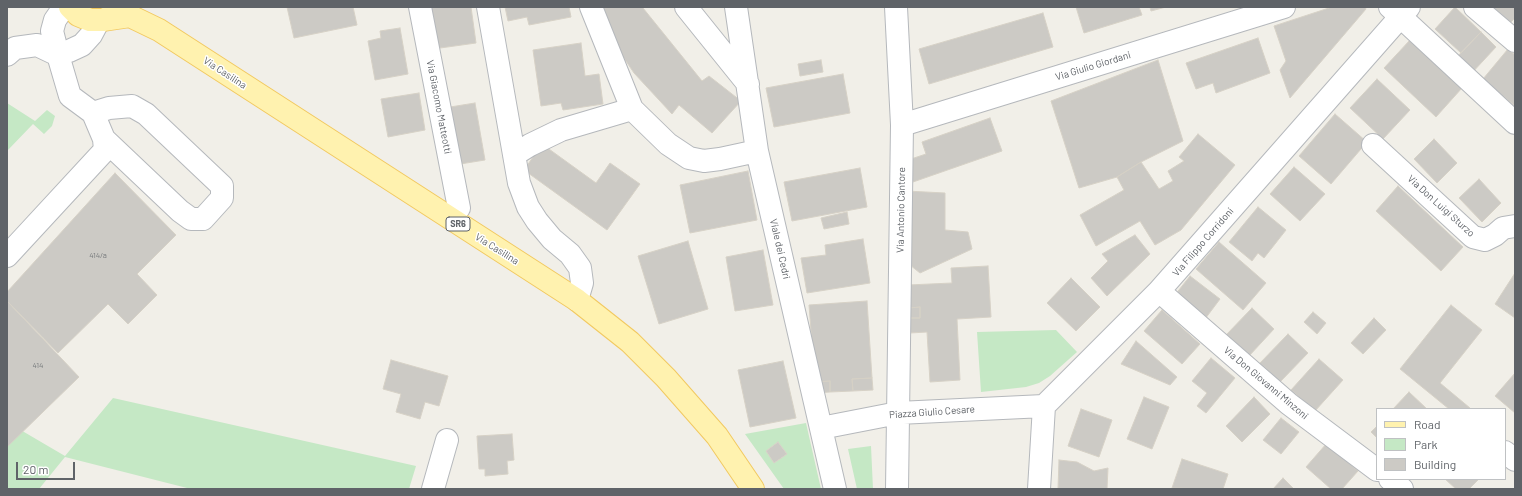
<!DOCTYPE html>
<html>
<head>
<meta charset="utf-8">
<style>
  body { margin:0 }
  #map { position:relative; width:1522px; height:496px; overflow:hidden; background:#f1efe8; font-family:Barlow,sans-serif }
  canvas { display:block }
  .frame { position:absolute; inset:0; border:8px solid #5f6368; pointer-events:none }
  .legend { position:absolute; left:1376px; top:408px; width:130px; height:72px; box-sizing:border-box; background:#fff; border:1px solid #bfc1c3; margin:0; padding:5px 7px; list-style:none; font-size:12px; color:#5f6368 }
  .legend li { display:flex; align-items:center; gap:8px; height:20px }
  .legend b { width:20px; border:1px solid #bfc1c3 }
  .scale { position:absolute; left:16px; top:462px; width:59px; height:18px; box-sizing:border-box; border:2px solid #5f6368; border-top:0; padding-left:5px; font-size:12px; line-height:14px; white-space:nowrap; color:#5f6368; -webkit-text-stroke:3px #fff; paint-order:stroke }
</style>
</head>
<body>
<div id="map">
<canvas width="1522" height="496"></canvas>
<div class="frame"></div>
<ul class="legend">
<li><b style="height:5px;background:#fff2af"></b>Road</li>
<li><b style="height:11px;background:#c5e8c5"></b>Park</li>
<li><b style="height:11px;background:#cccac5"></b>Building</li>
</ul>
<div class="scale">20 m</div>
</div>
<script>
const c = document.querySelector('canvas').getContext('2d');
c.lineJoin = 'round';
function paint(path, color) {
  c.fillStyle = color;
  c.fill(path, 'evenodd');
}
function shape(rows) {
  const path = new Path2D();
  for (const r of rows) {
    path.moveTo(r[0], r[1]);
    for (let i = 2; i < r.length; i += 2) path.lineTo(r[i], r[i + 1]);
  }
  return path;
}
function strokePath(path, color, width, dash) {
  c.strokeStyle = color;
  c.lineWidth = width;
  c.lineCap = dash ? 'butt' : 'round';
  c.setLineDash(dash || []);
  c.stroke(path);
}
function write(font, color, halo, rows, align = 'center') {
  c.font = font + ' Barlow,sans-serif';
  c.lineWidth = 3;
  c.setLineDash([]);
  c.textBaseline = 'middle';
  c.strokeStyle = halo;
  c.fillStyle = color;
  for (const [text, x, y, turn = 0] of rows) {
    c.save();
    c.translate(x, y);
    c.rotate((+turn || 0) * Math.PI / 180);
    c.textAlign = isNaN(turn) ? turn : align;
    if (halo) c.strokeText(text, 0, 0);
    c.fillText(text, 0, 0);
    c.restore();
  }
}
paint(shape([
  [7,103,35,121,47,110,55,116,52,126,44,134,33,124,7,151],
  [1056,330,1077,352,1050,376,1039,383,1026,387,981,392,977,332],
  [113,398,416,466,409,489,191,489,65,457,39,489,7,489,7,422,65,456],
  [806,423,821,489,784,489,745,434],
  [778,442,787,454,774,463,766,451],
  [871,446,873,489,857,489,848,449]
]), '#c5e8c5');
const building = shape([
  [287,7,353,7,357,25,294,38,287,7],
  [436,7,471,7,476,43,433,49,427,8,436,7],
  [505,7,569,7,571,17,529,25,527,17,508,21,505,7],
  [601,7,644,7,643,8,702,81,709,76,741,101,712,133,679,105,672,114,634,73,605,30,610,24,601,7],
  [1076,7,1139,7,1142,15,1084,33,1076,7],
  [1150,7,1166,7,1151,11,1150,7],
  [1332,7,1365,7,1366,9,1290,98,1280,70,1286,61,1274,26,1332,7],
  [1455,7,1481,32,1461,53,1435,29,1455,7],
  [1487,7,1515,7,1515,18,1507,26,1487,7],
  [1043,13,1053,47,929,84,919,49,1043,13],
  [400,28,408,74,375,80,368,41,381,38,380,31,400,28],
  [1481,32,1496,47,1470,75,1454,60,1481,32],
  [1258,38,1270,73,1216,93,1213,83,1196,89,1186,63,1258,38],
  [1410,40,1462,88,1436,117,1384,68,1410,40],
  [581,43,585,76,599,74,603,104,563,110,561,103,541,106,533,50,581,43],
  [1508,49,1515,55,1515,106,1483,79,1508,49],
  [821,60,823,72,800,76,798,64,821,60],
  [1158,60,1183,141,1141,162,1117,177,1079,188,1051,101,1158,60],
  [843,74,850,113,774,127,766,88,843,74],
  [1377,79,1410,110,1383,139,1350,108,1377,79],
  [419,93,425,130,388,137,381,99,419,93],
  [475,103,485,160,454,165,444,108,475,103],
  [1335,114,1367,142,1331,184,1299,156,1335,114],
  [990,118,1002,151,913,182,905,161,926,154,922,142,990,118],
  [1198,134,1235,165,1181,230,1155,245,1140,221,1096,246,1080,215,1124,190,1117,177,1141,162,1159,189,1173,181,1168,171,1184,161,1179,157,1198,134],
  [1434,139,1457,163,1437,183,1414,159,1434,139],
  [542,144,596,183,610,163,640,184,607,230,524,170,542,144],
  [1294,167,1325,194,1300,221,1270,194,1294,167],
  [860,168,867,207,792,221,784,182,860,168],
  [748,171,757,220,690,233,680,185,748,171],
  [115,173,176,235,137,274,157,295,128,324,108,304,58,353,7,301,7,292,115,173],
  [1479,179,1501,203,1482,222,1459,198,1479,179],
  [1398,186,1463,247,1441,271,1376,211,1398,186],
  [906,191,945,193,945,230,968,232,972,249,920,273,910,265,906,191],
  [1258,207,1286,230,1264,258,1258,253,1252,261,1229,242,1258,207],
  [847,212,849,224,824,229,821,218,847,212],
  [1135,235,1150,254,1107,296,1091,278,1108,261,1102,254,1135,235],
  [863,239,870,283,807,293,801,258,826,255,825,245,863,239],
  [688,241,708,309,659,324,638,256,688,241],
  [1219,242,1266,283,1243,310,1196,269,1219,242],
  [763,250,773,305,735,311,726,257,763,250],
  [988,266,991,317,957,319,960,380,930,382,927,332,910,333,909,318,920,318,920,307,909,308,908,285,952,283,951,268,988,266],
  [1515,273,1515,318,1495,304,1515,273],
  [1190,276,1220,299,1205,319,1175,295,1190,276],
  [1071,278,1100,307,1076,331,1047,303,1071,278],
  [7,301,79,377,7,447,7,301],
  [867,301,872,378,852,379,853,391,830,392,830,381,815,382,809,305,867,301],
  [1451,305,1482,330,1440,383,1470,408,1469,409,1449,409,1400,369,1451,305],
  [920,307,920,318,909,318,909,308,920,307],
  [1252,308,1274,329,1249,356,1226,335,1252,308],
  [1162,310,1200,344,1182,364,1144,331,1162,310],
  [1313,312,1326,323,1317,334,1304,322,1313,312],
  [1374,318,1386,330,1363,354,1351,343,1374,318],
  [1288,334,1308,353,1280,382,1260,363,1288,334],
  [1136,341,1177,377,1170,385,1121,364,1136,341],
  [1211,358,1235,378,1206,413,1197,406,1207,393,1192,381,1211,358],
  [1319,359,1343,380,1315,411,1291,390,1319,359],
  [391,360,448,376,439,406,425,402,420,419,396,412,401,394,383,389,391,360],
  [783,361,796,418,750,427,738,370,783,361],
  [1515,373,1515,413,1495,396,1515,373],
  [872,378,873,390,853,391,852,379,872,378],
  [830,381,830,392,815,393,815,382,830,381],
  [1409,392,1427,409,1393,409,1409,392],
  [1144,397,1169,407,1152,449,1127,439,1144,397],
  [1254,397,1270,414,1242,442,1226,426,1254,397],
  [1081,409,1112,420,1099,457,1068,446,1081,409],
  [1281,418,1299,432,1281,454,1263,440,1281,418],
  [1377,426,1377,438,1371,432,1377,426],
  [512,434,514,460,507,461,508,474,485,476,485,469,479,469,477,436,512,434],
  [778,442,787,454,774,463,766,451,778,442],
  [1327,443,1358,471,1342,489,1331,489,1306,467,1327,443],
  [1182,459,1228,474,1223,489,1172,488,1182,459],
  [1059,460,1077,462,1094,471,1108,468,1107,489,1058,489,1059,460],
  [1283,478,1294,489,1273,489,1283,478],
  [1445,479,1479,479,1469,489,1456,489,1445,479]
]);
paint(building, '#cccac5');
strokePath(building, '#d6d1c6', 1);
const minor = shape([
  [420,7,459,208],
  [488,7,519,183,528,207,537,221,552,239,570,254,580,268,582,283,577,300],
  [591,7,632,109,668,144,689,158,704,161,720,159,757,151],
  [686,7,748,84],
  [736,7,757,151,835,489],
  [896,7,902,125,897,489],
  [1390,7,1515,123],
  [1475,7,1515,41],
  [7,55,15,48,37,45,58,55,69,51,82,45,91,35,99,20],
  [93,113,109,108,132,106,146,114,222,186,222,198,203,219,191,219,180,211,104,139],
  [902,125,1284,7],
  [1373,145,1473,237,1485,240,1495,235,1503,228,1515,226],
  [514,155,530,145,561,130,632,109],
  [7,256,105,150,104,139,93,113,70,96,58,55,52,31,55,20,64,7],
  [1159,291,1289,404,1377,470],
  [821,428,898,413,1044,406],
  [1505,452,1515,460],
  [1390,479,1402,489],
  [433,489,447,440],
  [1039,489,1044,406,1159,291,1409,7]
]);
const major = shape([
  [70,7,78,15,90,20,103,20,115,14],
  [103,20,130,16,159,30,577,300,630,342,666,378,717,436,753,489]
]);
strokePath(minor, '#b5b8bc', 24);
strokePath(major, '#f2c960', 24);
strokePath(minor, '#fff', 22);
strokePath(major, '#fff2af', 22);
write('8px', '#7a7d7f', null, [
  ["414/a",98,255],
  ["414",38,365]
]);
for (const [x, y, w] of [
  [458,224,24]
]) {
  const box = new Path2D();
  box.roundRect(x - w / 2, y - 7, w, 14, 3);
  c.fillStyle = '#fff';
  c.fill(box);
  strokePath(box, '#5f6368', 1);
}
write('bold 9px', '#5f6368', null, [
  ["SR6",458,224]
]);
write('10px', '#5f6368', '#fff', [
  ["Via Giulio Giordani",1093,66,-17],
  ["Via Casilina",225,73,33],
  ["Via Giacomo Matteotti",439,107,79],
  ["Via Don Luigi Sturzo",1441,206,42],
  ["Via Antonio Cantore",901,210,-89],
  ["Via Filippo Corridoni",1203,242,-49],
  ["Via Casilina",497,249,32],
  ["Viale dei Cedri",780,249,77],
  ["Via Don Giovanni Minzoni",1266,383,40],
  ["Piazza Giulio Cesare",932,412,-4]
]);
</script>
</body>
</html>
